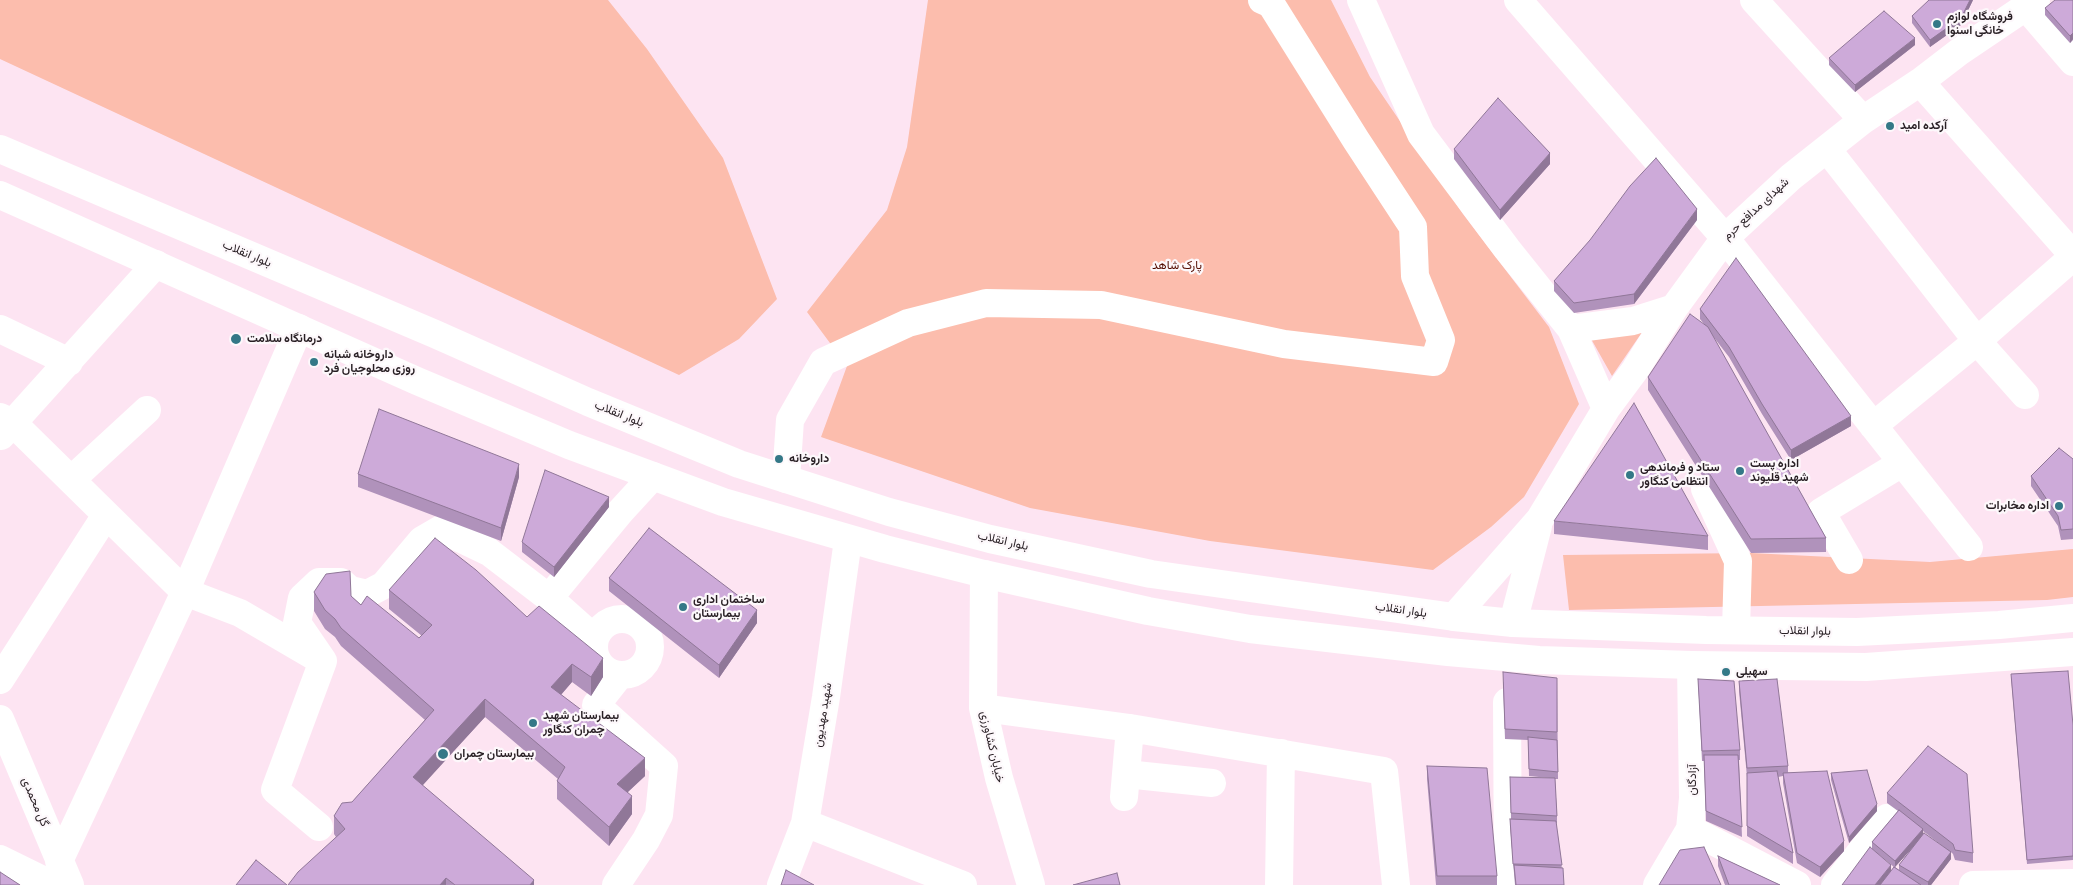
<!DOCTYPE html>
<html>
<head>
<meta charset="utf-8">
<style>
  body { margin:0 }
  canvas { display:block; background:#fde4f2 }
</style>
</head>
<body>
<canvas width="2073" height="885"></canvas>
<script>
const c = document.querySelector('canvas').getContext('2d');
c.lineJoin = 'round';
function paint(path, color) {
  c.fillStyle = color;
  c.fill(path, 'evenodd');
}
function shape(rows) {
  const path = new Path2D();
  for (const r of rows) {
    if (r.length === 3) {
      path.moveTo(r[0] + r[2], r[1]);
      path.arc(r[0], r[1], r[2], 0, 2 * Math.PI);
      continue;
    }
    path.moveTo(r[0], r[1]);
    for (let i = 2; i < r.length; i += 2) path.lineTo(r[i], r[i + 1]);
  }
  return path;
}
function strokePath(path, color, width, dash) {
  c.strokeStyle = color;
  c.lineWidth = width;
  c.lineCap = dash ? 'butt' : 'round';
  c.setLineDash(dash || []);
  c.stroke(path);
}
function write(font, color, halo, rows, align = 'center') {
  c.font = font + ' Manrope,Vazirmatn,sans-serif';
  c.lineWidth = 4.5;
  c.setLineDash([]);
  c.textBaseline = 'middle';
  c.strokeStyle = halo;
  c.fillStyle = color;
  for (const [text, x, y, turn = 0] of rows) {
    c.save();
    c.translate(x, y);
    c.rotate((+turn || 0) * Math.PI / 180);
    c.textAlign = isNaN(turn) ? turn : align;
    if (halo) c.strokeText(text, 0, 0);
    c.fillText(text, 0, 0);
    c.restore();
  }
}
paint(shape([
  [0,0,608,0,647,49,723,158,777,299,739,339,679,375,0,59],
  [928,0,1331,0,1370,77,1463,214,1549,327,1579,404,1524,497,1491,527,1433,570,1210,541,1030,508,821,437,847,366,807,312,887,210,907,147],
  [1645,328,1612,376,1590,337],
  [2073,549,2073,597,2047,600,1569,610,1563,555,1751,553,1930,562]
]), '#fcbdad');
strokePath(shape([
  [1361,0,1421,134,1507,249,1571,329,1606,409],
  [1518,0,1725,238,1969,547],
  [1754,0,1863,120],
  [2025,6,2073,62],
  [1920,82,2073,255],
  [1827,149,1977,341,2025,395],
  [0,329,69,362],
  [1571,329,1633,321,1674,308],
  [0,417,13,423,185,592,240,613,317,658],
  [1873,426,1977,341,2073,257],
  [1,436,156,264],
  [786,479,790,420,823,362,908,323,986,303,1101,305,1284,344,1434,362,1441,340,1415,276,1413,227,1356,140,1271,4,1262,0],
  [71,480,147,410],
  [1705,489,1738,561,1736,630],
  [1849,560,1821,512,1902,463],
  [984,574,983,708,999,778,1031,885],
  [549,598,620,512,653,476],
  [1454,617,1540,519,1606,409,1635,370,1674,308,1725,238,1791,177,1863,120,1920,82,1959,52,2036,0],
  [622,647,28],
  [1513,623,1538,526],
  [0,680,106,515],
  [1507,702,1508,885],
  [983,708,1130,728,1384,771,1396,885],
  [0,719,70,885],
  [1126,774,1212,783],
  [1124,797,1130,728],
  [805,823,963,885],
  [319,827,275,790,323,661,297,623,302,598,319,582,341,582,350,590,367,594,384,585,422,540,441,529,489,552,549,598,595,639],
  [1690,829,1797,885],
  [0,859,53,885],
  [59,861,185,592,299,328],
  [616,885,646,840,659,815,664,766,596,705,619,676],
  [781,885,805,823,826,697,848,540],
  [1279,885,1281,753],
  [1657,885,1690,829,1693,798,1691,665],
  [1835,885,1887,818],
  [1973,885,2073,883]
]), '#fff', 28);
strokePath(shape([
  [0,149,435,334,588,402,739,464,889,512,990,539,1151,574,1454,617,1513,623,1706,630,1857,632,1999,625,2073,618],
  [0,195,417,381,569,445,723,502,885,549,984,574,1148,611,1250,629,1448,652,1539,660,1691,665,1866,667,2073,652]
]), '#fff', 28);
paint(shape([
  [1973,0,1961,25,1930,47,1912,23,1912,16],
  [2073,0,2073,40,2070,43,2045,15,2045,8],
  [1915,45,1855,92,1829,65,1829,58],
  [1454,149,1550,164,1500,220,1454,159],
  [1697,220,1634,304,1574,313,1554,291,1554,281],
  [1700,309,1851,426,1791,460,1762,414,1729,357,1712,335,1826,538,1826,552,1751,553,1648,390,1648,377,1704,324,1700,319],
  [2073,459,2073,539,2061,540,2058,526,2031,486,2031,476],
  [358,474,519,477,501,541,358,487],
  [609,507,554,577,522,552,522,542],
  [1554,521,1708,536,1708,550,1554,534],
  [609,578,757,623,719,678,609,591],
  [389,590,527,617,603,677,591,696,572,682,561,695,645,776,628,792,632,814,609,846,557,799,557,781,558,779,485,717,422,785,534,885,288,885,336,837,334,834,334,816,352,802,425,720,341,646,335,637,325,629,314,611,314,592,351,596,361,605,419,638,422,636,389,609],
  [2011,677,2073,725,2073,860,2027,864],
  [1557,678,1558,779,1555,779,1557,816,1557,823,1556,823,1564,885,1515,885,1510,826,1510,819,1511,819,1510,777,1549,778,1529,776,1528,740,1505,739,1503,682],
  [1698,679,1740,750,1740,760,1739,760,1742,837,1706,821,1704,761,1702,761],
  [1739,681,1788,766,1788,772,1844,851,1820,877,1797,863,1783,783,1783,776,1778,777,1793,853,1793,864,1747,836,1747,777,1739,691],
  [1427,766,1497,876,1497,885,1436,885,1427,779],
  [1831,773,1877,811,1849,843,1831,780],
  [1887,793,1973,853,1973,863,1955,860,1953,854,1951,852,1951,859,1931,885,1842,885,1891,871,1894,867,1872,849,1872,842,1898,811,1887,803],
  [1923,831,1950,852,1923,835],
  [1913,847,1899,865,1899,870,1895,867],
  [1718,856,1780,885,1725,885,1718,866]
]), '#b092bb');
paint(shape([
  [1970,0,1973,0,1961,25,1930,47,1930,40],
  [2073,33,2073,39,2070,43,2070,36],
  [1915,38,1915,45,1855,92,1855,85],
  [1550,153,1550,164,1500,220,1500,210],
  [1697,209,1697,220,1634,304,1634,294],
  [1851,416,1851,426,1791,460,1791,450],
  [519,464,519,477,501,541,501,528],
  [609,497,609,507,554,577,554,567],
  [757,610,757,623,719,678,719,665],
  [603,658,603,677,591,696,591,677],
  [572,664,572,682,551,706,551,687],
  [485,699,485,717,413,796,413,777],
  [645,758,645,776,617,802,617,784],
  [632,796,632,814,609,846,609,827],
  [1877,804,1877,811,1849,843,1849,837],
  [1923,829,1923,836,1895,867,1895,861],
  [1844,841,1844,851,1820,877,1820,867],
  [1951,852,1951,859,1931,885,1928,885,1928,882],
  [1891,865,1891,872,1881,885,1875,885],
  [446,878,446,885,440,885],
  [534,880,534,885,530,885]
]), '#907798');
const building = shape([
  [1929,0,1970,0,1961,18,1930,40,1912,16,1929,0],
  [2055,0,2073,0,2073,33,2070,36,2045,8,2055,0],
  [1884,11,1915,38,1855,85,1829,58,1884,11],
  [1498,98,1550,153,1500,210,1454,149,1498,98],
  [1656,158,1697,209,1634,294,1574,303,1554,281,1590,240,1630,186,1656,158],
  [1736,258,1851,416,1791,450,1762,404,1729,347,1700,309,1736,258],
  [1690,314,1708,327,1826,538,1751,539,1648,377,1690,314],
  [1634,403,1708,536,1554,521,1634,403],
  [379,409,519,464,501,528,358,474,379,409],
  [2059,448,2073,459,2073,529,2061,530,2058,516,2031,476,2059,448],
  [545,470,609,497,554,567,522,542,545,470],
  [649,528,757,610,719,665,609,578,649,528],
  [435,538,476,570,527,617,539,606,603,658,591,677,572,664,551,687,645,758,617,784,632,796,609,827,557,781,565,767,485,699,413,777,534,880,530,885,455,885,446,878,440,885,288,885,298,872,345,829,334,816,342,803,352,802,434,710,341,628,335,619,325,610,314,592,326,574,350,571,351,596,361,605,367,596,419,638,432,625,389,590,435,538],
  [2068,671,2073,725,2073,856,2027,860,2011,674,2068,671],
  [1503,672,1557,678,1557,732,1505,729,1503,672],
  [1698,679,1734,681,1740,750,1702,751,1698,679],
  [1777,679,1788,766,1747,768,1739,681,1777,679],
  [1528,737,1557,740,1558,772,1529,769,1528,737],
  [1928,746,1967,774,1973,853,1955,850,1953,844,1887,793,1928,746],
  [1704,755,1738,755,1742,827,1706,811,1704,755],
  [1427,766,1487,768,1497,876,1437,876,1427,766],
  [1867,770,1877,804,1849,837,1831,773,1867,770],
  [1777,771,1793,853,1747,826,1747,773,1777,771],
  [1827,771,1844,841,1820,867,1797,853,1783,773,1827,771],
  [1510,777,1555,778,1557,816,1511,813,1510,777],
  [1899,810,1923,829,1895,861,1872,842,1899,810],
  [1510,819,1556,821,1562,865,1513,864,1510,819],
  [1924,833,1951,852,1928,882,1899,865,1924,833],
  [1704,847,1721,885,1659,885,1680,850,1704,847],
  [1870,847,1891,865,1875,885,1842,885,1870,847],
  [1718,856,1780,885,1729,885,1718,856],
  [256,860,287,885,236,885,256,860],
  [1514,865,1563,868,1564,885,1516,885,1514,865],
  [1894,867,1921,885,1880,885,1894,867],
  [786,870,814,885,781,885,786,870],
  [0,872,20,885,0,885,0,872],
  [1117,873,1120,885,1073,885,1117,873]
]);
paint(building, '#cdaad9');
strokePath(building, '#907798', 1);
for (const [x, y, r, color] of [
  [1937,24,5,"#347887"],
  [1890,126,5,"#347887"],
  [236,339,6,"#347887"],
  [314,362,5,"#347887"],
  [779,459,5,"#347887"],
  [1740,471,5,"#347887"],
  [1630,475,5,"#347887"],
  [2059,506,5,"#347887"],
  [683,607,5,"#347887"],
  [1726,672,5,"#347887"],
  [533,723,5,"#347887"],
  [443,754,6,"#347887"]
]) {
  const dot = new Path2D();
  dot.arc(x, y, r, 0, 2 * Math.PI);
  c.fillStyle = color;
  c.fill(dot);
  strokePath(dot, '#fdf8fb', 2);
}
write('bold 12px', '#281f24', '#fdf8fb', [
  ["فروشگاه لوازم",1947,17],
  ["خانگی اسنوا",1947,31],
  ["آرکده امید",1900,126],
  ["درمانگاه سلامت",247,339],
  ["داروخانه شبانه",324,355],
  ["روزی محلوجیان فرد",324,369],
  ["داروخانه",789,459],
  ["اداره پست",1750,464],
  ["شهید قلیوند",1750,478],
  ["ستاد و فرماندهی",1640,468],
  ["انتظامی کنگاور",1640,482],
  ["اداره مخابرات",2049,506,"right"],
  ["ساختمان اداری",693,600],
  ["بیمارستان",693,614],
  ["سهیلی",1736,672],
  ["بیمارستان شهید",543,716],
  ["چمران کنگاور",543,730],
  ["بیمارستان چمران",454,754]
], 'left');
write('12px', '#281f24', '#fdf8fb', [
  ["شهدای مدافع حرم",1756,209,-43],
  ["بلوار انقلاب",247,254,23],
  ["بلوار انقلاب",619,414,22],
  ["بلوار انقلاب",1003,541,13],
  ["بلوار انقلاب",1401,610,8],
  ["بلوار انقلاب",1805,631,1],
  ["شهید مهدیون",823,715,-81],
  ["خیابان کشاورزی",992,747,77],
  ["آزادگان",1693,780,-90],
  ["گل محمدی",35,802,67]
]);
write('12px', '#540c00', '#fdf8fb', [
  ["پارک شاهد",1177,266]
]);
</script>
</body>
</html>
